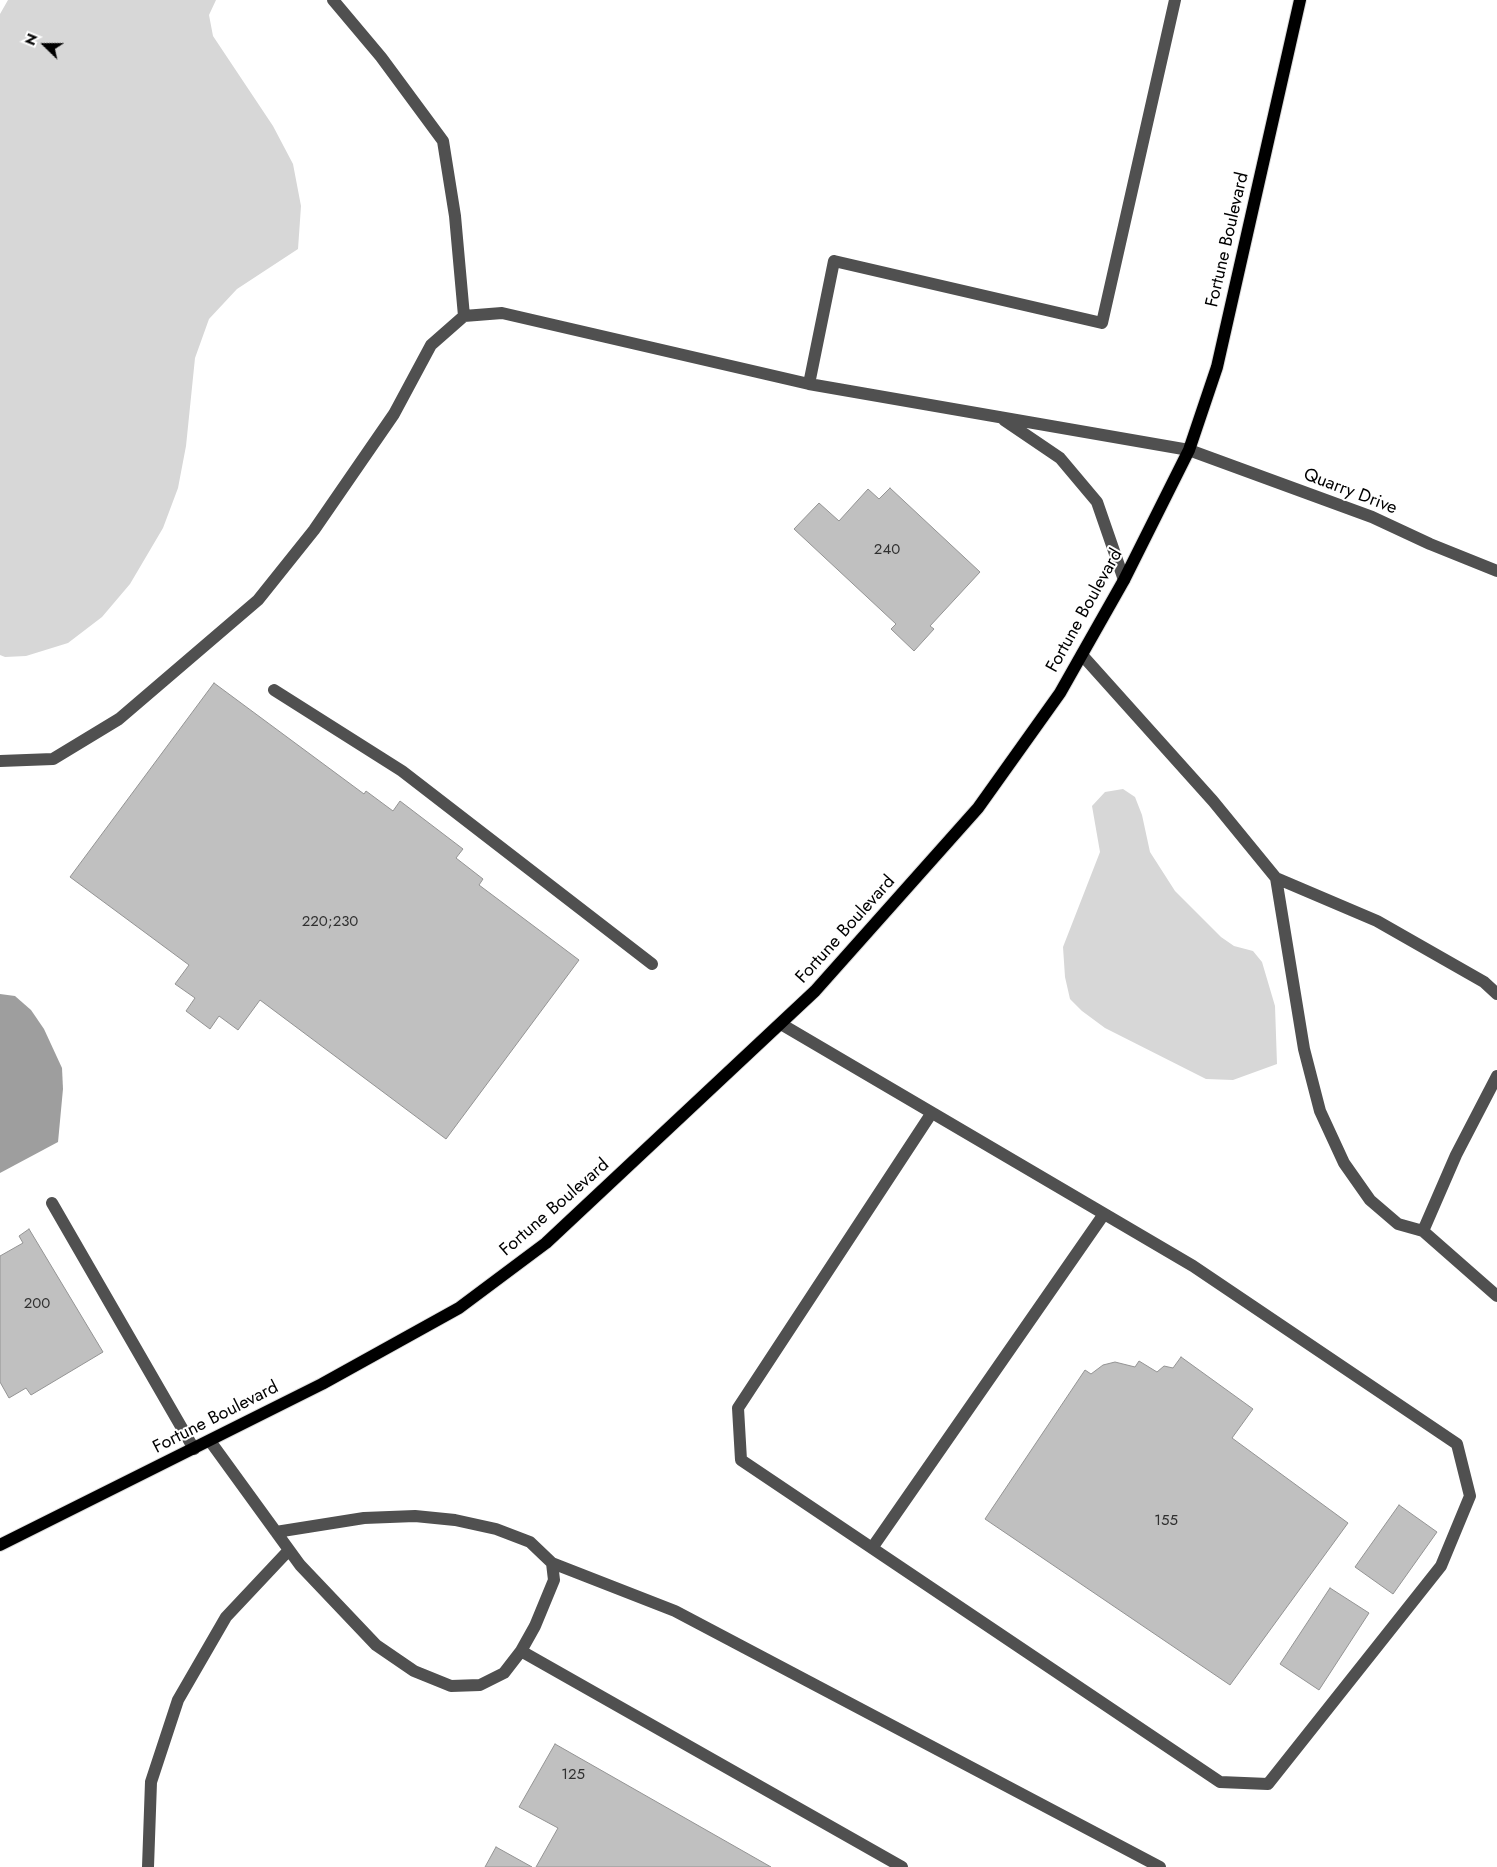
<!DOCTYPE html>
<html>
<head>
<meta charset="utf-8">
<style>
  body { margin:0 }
  #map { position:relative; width:1497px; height:1867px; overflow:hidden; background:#fff; font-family:Jost,sans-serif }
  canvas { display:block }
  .north { position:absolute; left:20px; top:20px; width:50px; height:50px; -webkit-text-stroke:4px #fff; paint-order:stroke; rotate:292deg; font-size:14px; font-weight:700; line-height:20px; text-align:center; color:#000 }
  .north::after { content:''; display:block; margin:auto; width:18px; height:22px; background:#000; clip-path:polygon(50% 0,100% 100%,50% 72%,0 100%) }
</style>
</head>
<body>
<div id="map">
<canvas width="1497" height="1867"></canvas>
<div class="north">N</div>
</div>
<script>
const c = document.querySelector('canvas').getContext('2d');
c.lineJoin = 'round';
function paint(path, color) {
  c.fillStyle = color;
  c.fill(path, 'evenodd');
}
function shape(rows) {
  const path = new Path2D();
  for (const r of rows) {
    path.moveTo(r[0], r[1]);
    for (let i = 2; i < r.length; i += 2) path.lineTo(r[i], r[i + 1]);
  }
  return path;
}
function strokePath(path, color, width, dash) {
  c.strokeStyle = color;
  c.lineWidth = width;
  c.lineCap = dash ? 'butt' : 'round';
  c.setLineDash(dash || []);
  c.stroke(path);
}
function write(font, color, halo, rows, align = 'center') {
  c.font = font + ' Jost,sans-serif';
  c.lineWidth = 4;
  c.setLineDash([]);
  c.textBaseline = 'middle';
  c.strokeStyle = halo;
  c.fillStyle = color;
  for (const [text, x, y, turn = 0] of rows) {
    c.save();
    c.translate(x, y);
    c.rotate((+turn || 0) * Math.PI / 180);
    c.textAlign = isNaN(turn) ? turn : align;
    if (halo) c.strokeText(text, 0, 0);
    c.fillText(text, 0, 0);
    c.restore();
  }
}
paint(shape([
  [8,0,216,0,209,15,213,36,273,126,293,164,301,206,298,249,237,289,209,319,195,358,186,446,178,488,163,528,130,584,102,617,68,643,26,656,5,657,0,655,0,14],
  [1123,789,1135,797,1142,815,1150,852,1175,891,1221,937,1234,946,1253,951,1262,962,1275,1006,1277,1064,1233,1080,1206,1079,1105,1028,1082,1011,1070,999,1065,977,1063,947,1100,852,1092,806,1105,792]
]), '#d7d7d7');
paint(shape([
  [0,994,15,996,31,1010,44,1029,62,1068,63,1089,58,1142,0,1173]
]), '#9e9e9e');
const building = shape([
  [890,488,980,572,930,626,934,629,914,651,891,629,896,624,794,529,819,503,839,521,868,489,879,499,890,488],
  [214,683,364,794,366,791,393,811,400,801,463,849,456,858,483,879,479,885,579,960,446,1139,260,1000,238,1030,219,1016,210,1029,186,1011,195,998,175,984,189,965,70,877,214,683],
  [29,1229,103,1352,31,1395,26,1388,9,1398,0,1382,0,1256,23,1243,19,1236,29,1229],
  [1181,1357,1253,1409,1232,1438,1348,1523,1230,1685,985,1519,1085,1370,1091,1374,1103,1365,1115,1362,1135,1367,1139,1361,1157,1372,1164,1366,1173,1368,1181,1357],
  [1399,1505,1437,1532,1393,1594,1355,1567,1399,1505],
  [1330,1588,1369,1613,1319,1690,1280,1664,1330,1588],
  [555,1744,771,1867,536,1867,558,1828,519,1807,555,1744],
  [496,1847,532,1867,485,1867,496,1847]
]);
paint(building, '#c0c0c0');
strokePath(building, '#949494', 1);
const major = shape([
  [0,1545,322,1384,459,1308,546,1243,815,991,978,808,1060,693,1124,580,1189,450,1217,367,1300,0]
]);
strokePath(major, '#dbdbdb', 14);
strokePath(shape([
  [333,0,381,57,443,141,455,216,464,316],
  [809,384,834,261,1102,323,1175,0],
  [1004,420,1060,458,1097,502,1124,580],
  [1082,655,1213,801,1276,878],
  [274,690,402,771,652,964],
  [0,761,53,759,119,719,258,600,314,530,394,414,431,345,464,316,502,313,809,384,1189,450,1372,517,1430,544,1497,571],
  [1497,994,1484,982,1377,921,1276,878,1304,1049,1320,1111,1344,1163,1370,1200,1398,1224,1423,1231,1497,1296],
  [781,1024,1193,1266,1457,1444,1470,1496,1441,1566,1268,1784,1220,1782,741,1460,738,1408,931,1114],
  [52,1203,194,1449],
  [1423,1231,1456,1155,1497,1076],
  [210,1441,300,1565,376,1645,414,1671,451,1686,480,1685,504,1673,521,1651,535,1626,554,1580,552,1563,530,1542,496,1529,455,1520,415,1516,364,1518,276,1532],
  [872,1548,1104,1214],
  [552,1563,675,1611,1160,1867],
  [521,1651,902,1867],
  [148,1867,151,1782,178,1700,226,1617,289,1550]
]), '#505050', 12);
strokePath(major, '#000', 12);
write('15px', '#303030', null, [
  ["240",887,550],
  ["220;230",330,922],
  ["200",37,1304],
  ["155",1166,1521],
  ["125",573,1775]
]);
write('18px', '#000', '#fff', [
  ["Fortune Boulevard",1228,240,-77],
  ["Quarry Drive",1350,492,21],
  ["Fortune Boulevard",1085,611,-61],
  ["Fortune Boulevard",846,930,-48],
  ["Fortune Boulevard",555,1208,-41],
  ["Fortune Boulevard",216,1418,-27]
]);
</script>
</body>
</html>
